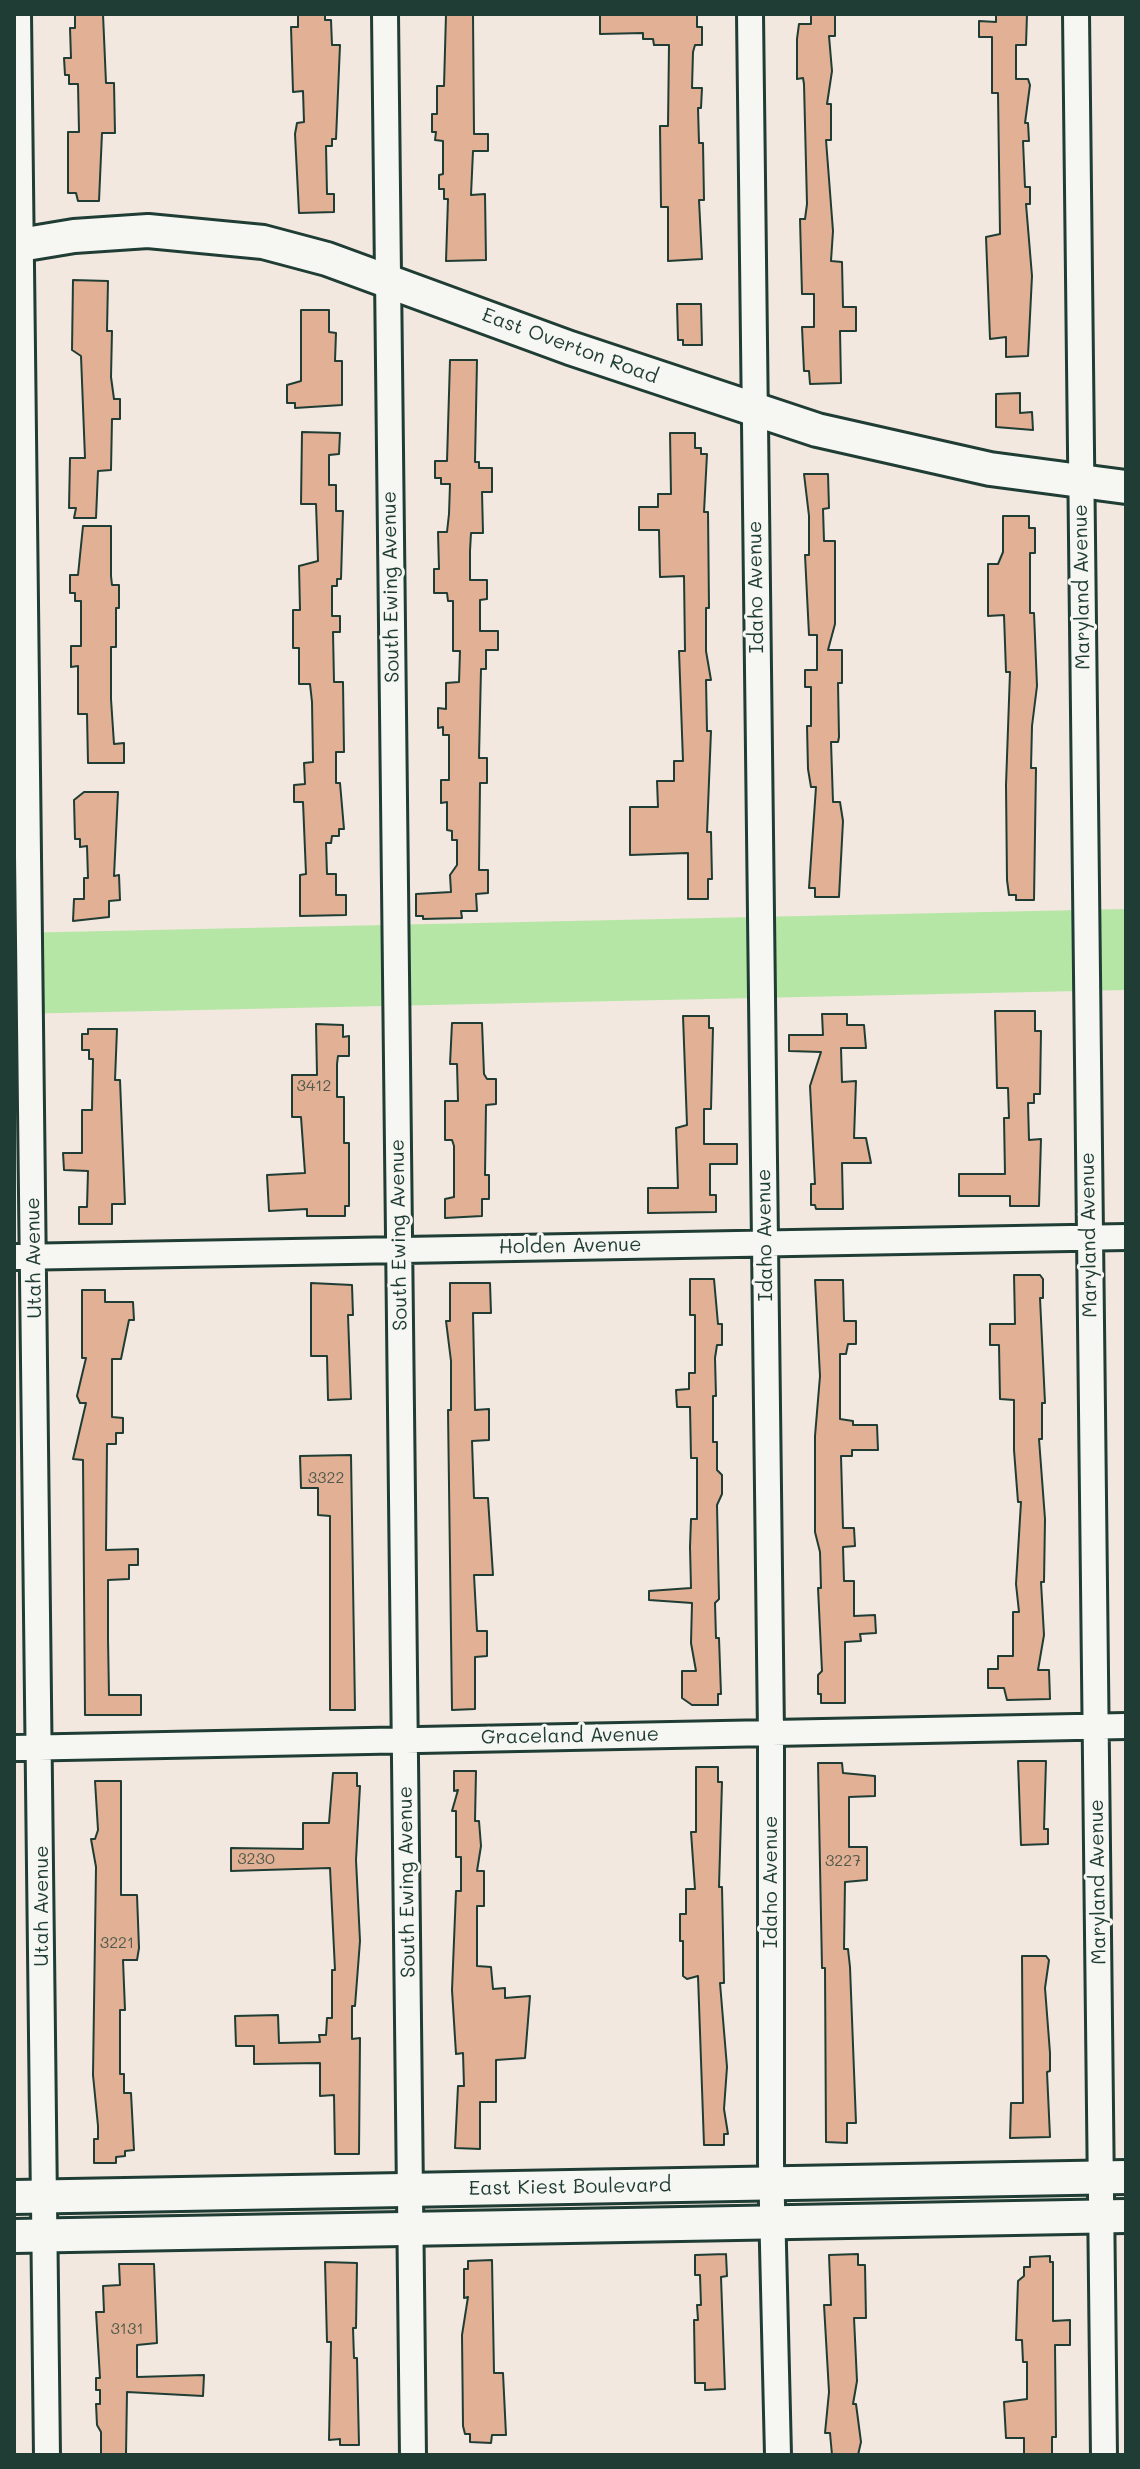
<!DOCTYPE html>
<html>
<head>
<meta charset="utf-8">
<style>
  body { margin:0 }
  #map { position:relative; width:1140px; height:2469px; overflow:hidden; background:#f2e8df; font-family:Mali,sans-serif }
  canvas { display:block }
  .frame { position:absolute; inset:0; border:16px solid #1f3d34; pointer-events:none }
</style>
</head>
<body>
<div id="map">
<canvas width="1140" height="2469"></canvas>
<div class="frame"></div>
</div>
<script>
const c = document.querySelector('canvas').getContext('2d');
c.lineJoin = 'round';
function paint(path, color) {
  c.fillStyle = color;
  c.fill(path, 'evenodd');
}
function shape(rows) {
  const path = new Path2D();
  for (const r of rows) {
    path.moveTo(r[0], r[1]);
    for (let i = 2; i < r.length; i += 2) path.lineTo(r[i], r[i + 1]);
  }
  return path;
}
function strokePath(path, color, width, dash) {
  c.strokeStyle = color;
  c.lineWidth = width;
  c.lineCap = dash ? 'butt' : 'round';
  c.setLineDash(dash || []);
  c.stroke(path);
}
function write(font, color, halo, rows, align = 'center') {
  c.font = font + ' Mali,sans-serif';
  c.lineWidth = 6;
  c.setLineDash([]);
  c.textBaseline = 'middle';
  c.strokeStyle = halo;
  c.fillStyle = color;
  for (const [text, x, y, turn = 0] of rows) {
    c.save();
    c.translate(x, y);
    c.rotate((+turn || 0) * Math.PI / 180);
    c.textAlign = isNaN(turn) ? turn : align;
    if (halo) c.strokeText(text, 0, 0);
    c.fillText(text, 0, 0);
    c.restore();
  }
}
paint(shape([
  [1126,909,1126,990,14,1014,14,933]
]), '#b6e6a5');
const building = shape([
  [75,14,103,14,106,83,114,83,115,133,102,133,99,201,78,201,76,193,68,193,68,132,79,132,78,84,69,84,69,75,65,75,64,58,71,58,70,28,75,28,75,14],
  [298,14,325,14,325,20,331,20,332,45,340,45,336,139,332,139,332,146,326,146,327,194,334,194,334,212,299,213,295,134,297,123,304,122,303,91,293,92,291,27,298,27,298,14],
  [446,14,473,14,474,134,488,134,488,151,473,151,471,195,485,194,486,260,446,261,448,199,444,199,444,189,439,189,439,175,443,174,443,141,435,140,436,132,432,132,432,114,437,114,437,86,444,86,446,14],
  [600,14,697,14,697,27,702,27,702,45,695,45,693,52,692,88,702,88,701,108,698,108,699,143,703,143,704,200,699,200,702,259,668,261,668,207,661,207,660,126,668,126,669,45,654,45,653,39,643,39,643,33,600,34,600,14],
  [811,14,835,14,835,36,829,36,832,71,827,104,831,104,831,140,826,140,833,231,831,261,842,262,843,307,856,307,856,331,840,331,841,383,810,384,809,371,804,371,802,327,814,327,814,294,802,294,800,219,805,219,807,204,804,84,803,78,797,79,797,39,799,24,811,24,811,14],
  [996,14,1027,14,1026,45,1016,45,1016,79,1028,79,1030,85,1025,123,1028,123,1029,141,1023,141,1025,187,1030,187,1030,204,1026,204,1032,276,1028,356,1006,357,1006,337,990,339,986,237,1000,234,998,93,992,93,992,37,979,37,979,21,996,22,996,14],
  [73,280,108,281,107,331,112,331,111,377,114,399,120,399,120,419,112,419,111,470,98,471,96,518,74,518,76,508,69,508,70,458,85,458,81,356,72,350,73,280],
  [677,304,701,304,702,345,683,345,683,340,678,340,677,304],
  [301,310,329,310,329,332,336,333,335,361,342,361,342,405,295,408,295,403,287,403,287,385,301,381,301,310],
  [450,360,477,360,475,462,479,462,479,468,492,468,492,492,482,492,483,533,471,533,470,551,470,580,487,580,487,599,480,600,480,631,498,631,498,650,486,650,486,669,481,669,479,758,487,758,487,783,480,783,479,870,488,870,488,893,476,894,477,911,461,911,462,918,423,919,423,916,416,916,416,894,451,892,450,875,457,865,457,840,452,840,452,831,447,830,447,802,441,803,441,780,449,780,449,735,443,735,443,727,438,728,438,708,446,709,446,683,459,682,460,651,453,651,453,601,448,601,447,593,434,593,434,569,439,569,438,532,447,532,449,514,450,484,441,484,441,478,435,478,435,461,447,461,450,360],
  [1020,393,1020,413,1032,412,1033,430,996,427,996,394,1020,393],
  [302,432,340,433,339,454,329,455,329,485,336,485,336,511,343,511,341,579,337,579,337,586,332,586,332,616,340,616,340,632,333,632,334,682,343,682,344,752,336,752,336,783,340,783,344,829,339,829,339,836,332,836,331,843,326,843,327,874,336,874,336,895,346,895,346,915,300,916,300,875,306,874,303,802,294,802,294,785,305,784,304,763,313,762,312,702,310,684,299,684,299,648,293,648,293,610,300,610,299,566,318,561,316,504,301,504,302,432],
  [670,433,695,433,695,448,701,448,701,454,707,454,704,512,708,512,709,608,706,608,706,651,711,680,706,680,707,731,711,731,707,832,711,832,712,879,708,879,708,899,688,899,688,853,630,855,630,807,658,807,657,781,674,781,674,761,683,761,679,651,685,651,684,576,660,577,659,530,639,530,639,507,658,507,658,494,671,494,670,433],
  [804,474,828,474,829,508,823,509,824,541,835,541,835,624,828,650,842,650,842,683,838,683,839,737,838,742,831,742,833,802,840,802,843,821,839,897,815,897,815,888,809,888,816,787,811,787,808,769,807,726,811,726,811,687,805,687,805,670,817,670,817,635,809,635,805,555,809,555,809,516,804,474],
  [1003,516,1029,516,1029,528,1035,528,1035,553,1030,553,1030,613,1034,613,1037,686,1032,726,1031,768,1036,768,1034,900,1016,900,1016,895,1009,895,1007,880,1006,785,1010,672,1006,672,1004,615,988,616,988,564,998,564,1003,552,1003,516],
  [83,526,111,526,111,576,112,585,119,585,119,608,116,608,116,647,111,647,111,699,114,744,124,743,124,763,88,763,87,714,78,714,78,666,71,667,71,646,81,646,81,601,75,601,75,593,70,593,70,575,78,575,83,526],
  [84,792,118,792,114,876,119,875,120,900,109,901,109,917,73,921,74,899,84,899,84,878,88,878,87,846,80,847,80,839,75,839,74,800,84,792],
  [995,1011,1035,1011,1035,1031,1041,1031,1040,1094,1034,1094,1034,1103,1028,1103,1029,1140,1041,1139,1039,1206,1010,1206,1010,1196,959,1196,959,1174,1005,1174,1004,1118,1009,1118,1008,1088,997,1088,995,1011],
  [822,1014,847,1014,847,1025,864,1025,866,1048,841,1048,842,1082,856,1081,854,1138,866,1138,871,1163,842,1163,843,1209,816,1209,815,1205,811,1205,811,1184,815,1184,810,1086,821,1052,789,1051,789,1035,823,1035,822,1014],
  [683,1016,709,1016,709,1028,713,1028,711,1109,704,1109,704,1144,737,1144,737,1164,710,1164,710,1195,716,1195,716,1212,648,1213,648,1188,678,1188,676,1128,687,1125,683,1016],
  [452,1023,482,1023,484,1074,487,1079,496,1079,496,1104,486,1105,485,1175,489,1175,489,1199,482,1199,482,1216,445,1218,445,1199,454,1197,454,1146,452,1140,445,1140,445,1101,458,1101,457,1064,450,1064,452,1023],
  [316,1024,343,1025,343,1037,349,1036,349,1056,338,1056,337,1064,337,1097,344,1097,344,1143,349,1143,349,1206,345,1206,345,1216,307,1216,307,1209,269,1211,267,1175,305,1173,301,1117,292,1117,292,1075,317,1075,316,1024],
  [88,1029,117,1029,115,1080,120,1080,125,1204,112,1204,112,1224,79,1224,79,1207,87,1207,88,1171,64,1170,63,1153,82,1153,82,1110,92,1110,93,1059,89,1059,89,1050,82,1050,82,1034,88,1034,88,1029],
  [1014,1275,1040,1275,1043,1279,1043,1298,1040,1298,1045,1403,1042,1403,1042,1439,1039,1439,1045,1519,1044,1582,1041,1582,1044,1635,1038,1670,1049,1670,1050,1699,1007,1700,1004,1688,988,1688,988,1669,998,1669,998,1656,1013,1656,1013,1612,1019,1612,1016,1584,1021,1502,1018,1502,1014,1450,1014,1400,1000,1399,999,1345,990,1345,990,1324,1015,1324,1014,1275],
  [690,1279,714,1279,718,1324,722,1324,722,1345,717,1345,715,1358,716,1396,713,1396,713,1442,717,1442,717,1470,722,1475,722,1494,717,1505,719,1599,715,1603,716,1638,719,1638,721,1694,718,1694,718,1705,692,1705,682,1698,682,1671,696,1671,691,1643,692,1603,649,1600,649,1591,691,1588,690,1547,691,1519,697,1519,697,1458,691,1458,690,1407,677,1407,676,1390,689,1389,689,1373,695,1373,695,1315,690,1315,690,1279],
  [815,1280,843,1280,844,1321,856,1321,856,1344,848,1344,846,1354,840,1354,840,1419,853,1421,853,1425,877,1425,878,1450,852,1450,852,1456,841,1456,843,1528,854,1528,855,1546,843,1547,844,1581,854,1581,854,1616,875,1615,876,1633,860,1634,861,1641,845,1642,845,1703,821,1703,821,1694,818,1694,818,1675,822,1671,818,1588,821,1588,820,1552,815,1532,815,1436,820,1376,815,1280],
  [311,1283,352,1285,353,1315,348,1315,351,1399,328,1400,327,1356,311,1356,311,1283],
  [450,1283,490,1283,491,1313,473,1313,475,1410,489,1409,489,1440,472,1441,474,1498,488,1498,493,1575,474,1575,477,1631,487,1631,487,1656,475,1657,475,1709,452,1710,448,1410,451,1410,451,1361,446,1321,450,1321,450,1283],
  [82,1290,105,1290,105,1302,133,1302,134,1320,129,1320,121,1359,112,1359,112,1417,123,1418,123,1433,116,1433,116,1444,107,1444,106,1550,138,1549,138,1565,129,1565,129,1579,108,1580,108,1639,109,1695,141,1695,141,1715,85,1715,83,1460,73,1459,86,1403,80,1403,77,1396,86,1358,82,1358,82,1290],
  [351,1455,355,1710,330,1710,330,1516,318,1515,318,1488,301,1488,300,1456,351,1455],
  [1018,1761,1046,1761,1044,1829,1048,1829,1048,1844,1021,1845,1018,1761],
  [818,1763,842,1763,843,1773,875,1776,875,1796,849,1797,849,1847,867,1847,867,1880,845,1882,844,1949,848,1949,850,1967,856,2123,847,2123,847,2143,826,2142,825,1968,822,1968,818,1763],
  [696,1767,718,1767,718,1782,722,1782,719,1887,722,1887,724,1983,720,1983,727,2067,724,2109,728,2134,724,2134,724,2145,704,2145,698,1976,687,1979,683,1976,683,1941,680,1941,680,1914,686,1914,686,1889,695,1889,691,1832,696,1832,696,1767],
  [454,1771,476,1771,475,1821,479,1821,481,1846,477,1871,484,1871,484,1906,477,1906,477,1966,491,1967,493,1989,505,1988,505,1998,530,1996,525,2058,496,2060,496,2102,480,2102,480,2149,455,2148,458,2086,464,2086,463,2053,456,2054,452,1990,456,1891,461,1891,461,1857,456,1857,456,1811,452,1811,458,1790,454,1791,454,1771],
  [333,1773,357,1773,357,1786,360,1786,356,1860,360,1941,355,2006,352,2006,352,2039,360,2038,359,2154,335,2154,334,2095,320,2096,320,2063,254,2064,254,2046,236,2046,235,2016,278,2015,279,2043,320,2042,319,2035,326,2035,327,2018,332,2018,332,1970,335,1970,330,1868,231,1871,231,1848,303,1849,303,1823,329,1823,333,1773],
  [95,1781,121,1781,121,1895,137,1895,139,1948,137,1960,123,1960,125,2010,120,2010,120,2074,124,2074,124,2093,131,2093,134,2150,125,2151,125,2156,116,2157,116,2163,94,2163,94,2139,98,2139,98,2126,93,2075,96,1867,91,1839,95,1839,98,1830,95,1781],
  [1022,1956,1046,1956,1049,1960,1045,1988,1050,2053,1050,2071,1047,2072,1050,2137,1010,2138,1011,2103,1023,2103,1022,1956],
  [726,2254,727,2276,721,2277,725,2389,705,2390,705,2383,695,2383,694,2320,698,2320,697,2305,701,2305,700,2275,695,2275,695,2255,726,2254],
  [858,2254,858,2265,865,2265,866,2318,854,2318,857,2381,853,2404,856,2404,861,2442,858,2455,832,2455,830,2433,825,2433,829,2392,824,2305,831,2305,829,2255,858,2254],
  [1050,2256,1050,2262,1053,2262,1053,2321,1070,2320,1070,2345,1055,2345,1056,2437,1052,2437,1052,2455,1024,2455,1024,2438,1006,2438,1004,2402,1027,2399,1027,2362,1023,2362,1022,2340,1016,2340,1018,2281,1024,2276,1024,2267,1030,2267,1030,2257,1050,2256],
  [492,2260,494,2373,503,2373,506,2435,492,2435,491,2443,470,2442,470,2434,465,2434,463,2426,462,2335,468,2297,464,2298,464,2269,468,2269,468,2261,492,2260],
  [325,2262,357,2263,356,2328,353,2328,354,2358,357,2358,359,2445,340,2445,340,2439,329,2440,331,2342,327,2342,325,2262],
  [119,2264,154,2264,157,2343,137,2345,137,2377,204,2375,203,2396,127,2392,126,2455,101,2455,101,2432,97,2425,96,2404,100,2404,100,2390,96,2390,96,2378,100,2378,96,2312,104,2312,103,2286,120,2285,119,2264]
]);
paint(building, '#e2b094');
strokePath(building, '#1f3d34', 2);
const street = shape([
  [18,14,47,2455],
  [385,14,413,2455],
  [750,14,771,1734,771,2163,778,2455],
  [1076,14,1104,2455],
  [14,1257,1126,1237],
  [14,1748,1126,1726]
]);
const secondary = shape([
  [14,246,74,236,148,231,263,242,327,259,570,348,817,430,990,469,1126,487],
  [14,2197,1126,2177],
  [14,2236,1126,2216]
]);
strokePath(street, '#1f3d34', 30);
strokePath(secondary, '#1f3d34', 38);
strokePath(street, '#f6f6f2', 24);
strokePath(secondary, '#f6f6f2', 32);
write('16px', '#505a4c', null, [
  ["3412",314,1086],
  ["3322",326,1478],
  ["3230",256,1859],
  ["3227",843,1861],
  ["3221",117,1943],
  ["3131",127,2329]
]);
write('20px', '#1f3d34', '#f6f6f2', [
  ["East Overton Road",570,346,20],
  ["South Ewing Avenue",391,587,-91],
  ["Idaho Avenue",756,587,-91],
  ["Maryland Avenue",1082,587,-91],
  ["South Ewing Avenue",399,1235,-91],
  ["Idaho Avenue",765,1235,-91],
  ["Maryland Avenue",1089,1235,-91],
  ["Holden Avenue",570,1246,-1],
  ["Utah Avenue",34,1258,-91],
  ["Graceland Avenue",570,1736,-1],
  ["South Ewing Avenue",407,1882,-91],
  ["Idaho Avenue",771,1882,-90],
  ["Maryland Avenue",1098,1882,-91],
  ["Utah Avenue",42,1906,-90],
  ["East Kiest Boulevard",570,2187,-1]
]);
</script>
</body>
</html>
